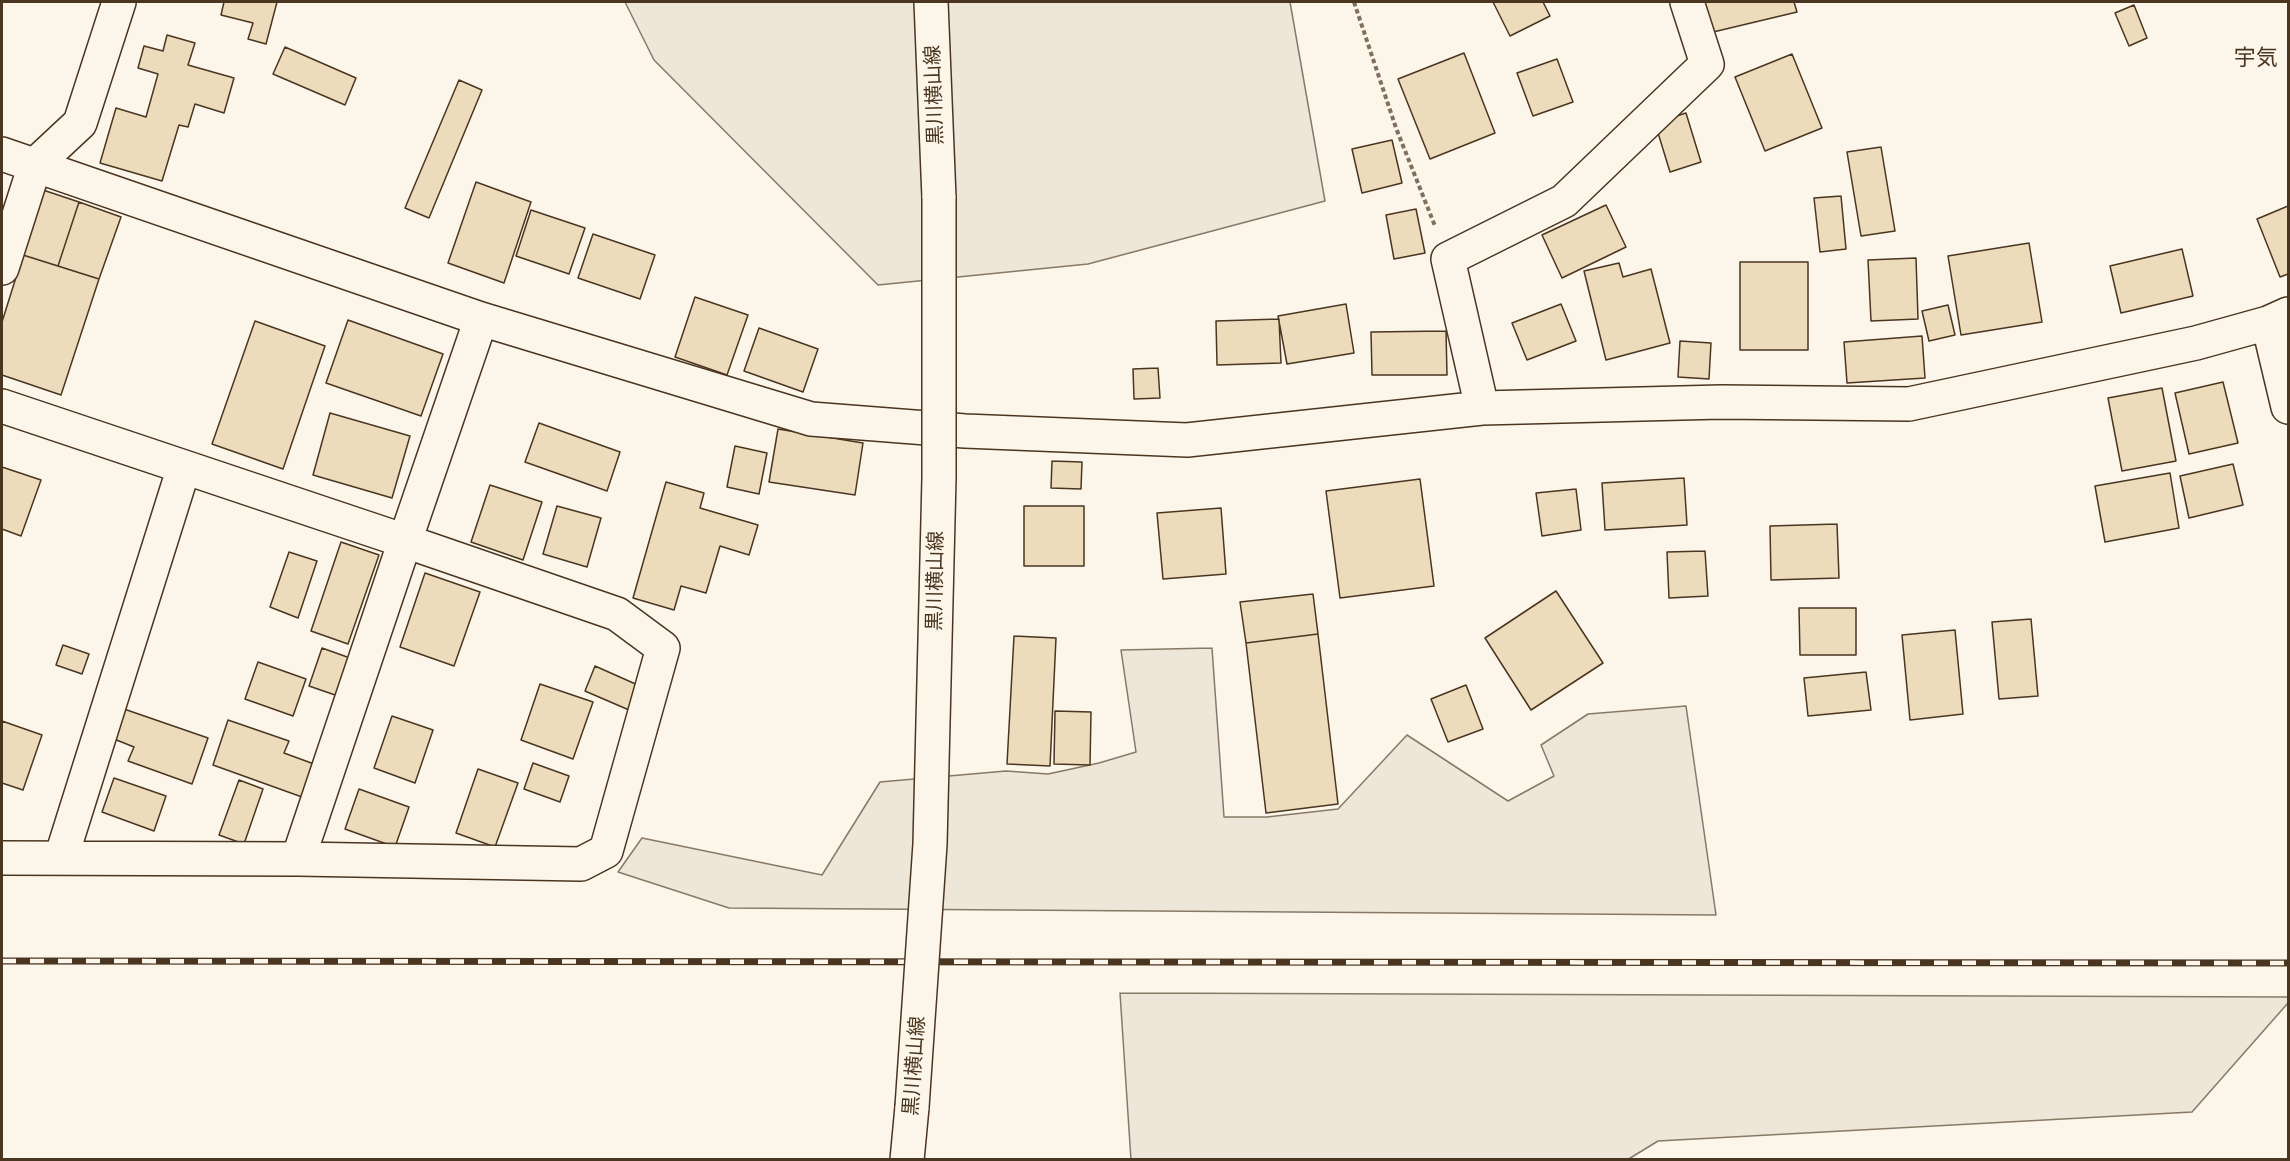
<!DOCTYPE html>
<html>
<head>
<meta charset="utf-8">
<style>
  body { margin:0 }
  #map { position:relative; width:2290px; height:1161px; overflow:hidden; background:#fbf6e9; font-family:"Fira Sans Condensed",sans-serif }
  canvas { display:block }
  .frame { position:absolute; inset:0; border:3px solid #4a3520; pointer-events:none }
</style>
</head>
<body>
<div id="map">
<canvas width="2290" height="1161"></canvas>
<div class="frame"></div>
</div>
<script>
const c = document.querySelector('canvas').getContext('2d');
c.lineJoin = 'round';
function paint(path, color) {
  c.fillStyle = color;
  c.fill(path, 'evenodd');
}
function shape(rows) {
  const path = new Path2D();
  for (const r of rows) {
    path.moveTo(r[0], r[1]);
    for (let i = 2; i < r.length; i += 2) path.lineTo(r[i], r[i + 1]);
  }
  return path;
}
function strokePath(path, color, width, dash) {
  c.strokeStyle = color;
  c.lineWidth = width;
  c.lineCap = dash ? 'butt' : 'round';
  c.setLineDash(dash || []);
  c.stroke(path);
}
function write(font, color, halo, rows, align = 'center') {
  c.font = font + ' "Fira Sans Condensed","Noto Sans JP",sans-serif';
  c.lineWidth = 4.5;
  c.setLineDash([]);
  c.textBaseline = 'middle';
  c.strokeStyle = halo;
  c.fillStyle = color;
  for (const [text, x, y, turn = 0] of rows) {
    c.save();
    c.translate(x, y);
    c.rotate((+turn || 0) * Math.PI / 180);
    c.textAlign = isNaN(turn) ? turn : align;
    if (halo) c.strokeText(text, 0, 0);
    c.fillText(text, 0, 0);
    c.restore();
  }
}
const green = shape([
  [625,2,1290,2,1325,201,1088,264,878,285,654,60,625,2],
  [1212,648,1224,817,1267,817,1338,809,1407,735,1508,801,1554,776,1541,745,1588,714,1686,706,1716,915,729,908,618,872,642,838,822,875,880,782,1006,771,1048,774,1099,763,1136,752,1121,650,1212,648],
  [1120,993,2288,997,2288,1003,2192,1112,1658,1141,1627,1160,1131,1160,1120,993]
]);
paint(green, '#ede6d9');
strokePath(green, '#887966', 1.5);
const building = shape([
  [224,2,277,2,266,44,248,39,253,23,221,15,224,2],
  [1493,2,1543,2,1550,16,1510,36,1493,2],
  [1702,2,1794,2,1797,12,1709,33,1702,2],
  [2134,5,2147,38,2129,46,2115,13,2134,5],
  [167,35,195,43,188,65,234,78,224,113,195,104,188,127,179,125,162,181,100,163,116,108,146,117,158,74,138,68,144,46,163,51,167,35],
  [285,47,356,78,345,105,273,74,285,47],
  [1464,53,1495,133,1430,159,1398,79,1464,53],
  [1792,54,1822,128,1765,151,1735,77,1792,54],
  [1557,59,1573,102,1533,116,1517,73,1557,59],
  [459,80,482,90,429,218,405,208,459,80],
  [1686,113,1701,162,1670,172,1655,123,1686,113],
  [1392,140,1402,183,1362,193,1352,149,1392,140],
  [1881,147,1895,231,1861,236,1847,152,1881,147],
  [476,182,531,202,504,283,448,263,476,182],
  [43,190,79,202,58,266,23,255,43,190],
  [1841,196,1846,249,1820,252,1814,198,1841,196],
  [79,202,121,217,99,279,58,266,79,202],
  [1606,205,1626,247,1562,278,1542,235,1606,205],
  [2288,206,2288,274,2280,277,2257,219,2288,206],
  [1416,209,1425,253,1394,259,1386,215,1416,209],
  [531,210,585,228,569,274,516,256,531,210],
  [593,234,655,255,640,299,578,278,593,234],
  [2029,243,2042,322,1961,335,1948,256,2029,243],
  [2182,249,2193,296,2121,313,2110,266,2182,249],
  [23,255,99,279,61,395,2,375,2,322,23,255],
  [1916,258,1918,319,1871,321,1868,260,1916,258],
  [1740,262,1808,262,1808,350,1740,350,1740,262],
  [1619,263,1623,277,1651,269,1670,343,1606,360,1584,271,1619,263],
  [695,297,748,315,727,375,675,357,695,297],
  [1346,304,1354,353,1287,364,1278,316,1346,304],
  [1561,304,1576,341,1527,360,1512,323,1561,304],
  [1948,305,1955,335,1929,341,1922,311,1948,305],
  [1279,319,1281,363,1217,365,1216,321,1279,319],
  [348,320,443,354,421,416,326,383,348,320],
  [255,321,325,346,283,469,212,444,255,321],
  [759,328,818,349,803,392,744,371,759,328],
  [1446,331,1447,375,1372,375,1371,332,1446,331],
  [1922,336,1925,378,1847,383,1844,342,1922,336],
  [1680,341,1711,343,1709,379,1678,377,1680,341],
  [1158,368,1160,398,1134,399,1133,369,1158,368],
  [2223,382,2238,443,2189,454,2175,393,2223,382],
  [2162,388,2176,461,2122,471,2108,398,2162,388],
  [330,413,410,436,392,498,313,475,330,413],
  [539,423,620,452,607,491,525,462,539,423],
  [778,429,863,443,855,495,769,482,778,429],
  [735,446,767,453,759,494,727,487,735,446],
  [1052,461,1082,462,1081,489,1051,488,1052,461],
  [2233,464,2243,505,2189,518,2180,476,2233,464],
  [2,467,41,480,21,536,2,529,2,467],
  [2170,473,2179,528,2105,542,2095,486,2170,473],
  [1684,478,1687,525,1605,530,1602,483,1684,478],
  [1420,479,1434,586,1340,598,1326,491,1420,479],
  [666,482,704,493,700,508,758,525,749,555,720,546,706,593,681,586,674,610,633,598,666,482],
  [490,485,542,502,523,560,471,542,490,485],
  [1576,489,1581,530,1542,536,1536,493,1576,489],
  [557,506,601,518,587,567,543,554,557,506],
  [1024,506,1084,506,1084,566,1024,566,1024,506],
  [1221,508,1226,574,1163,579,1157,513,1221,508],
  [1837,524,1839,578,1771,580,1770,526,1837,524],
  [341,542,379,555,348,644,311,631,341,542],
  [1705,551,1708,596,1669,598,1667,552,1705,551],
  [289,552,317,561,298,618,270,607,289,552],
  [425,573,480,592,454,666,400,647,425,573],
  [1556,591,1603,663,1531,710,1485,638,1556,591],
  [1313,594,1318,634,1246,643,1240,602,1313,594],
  [1799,608,1856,608,1856,655,1800,655,1799,608],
  [2031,619,2038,696,1999,699,1992,622,2031,619],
  [1955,630,1963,714,1910,720,1902,635,1955,630],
  [1318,634,1338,804,1266,813,1246,643,1318,634],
  [1014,636,1056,638,1050,766,1007,764,1014,636],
  [63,645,89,654,82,674,56,665,63,645],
  [322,648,350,658,338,696,309,686,322,648],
  [258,662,306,679,293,716,245,699,258,662],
  [595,666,640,686,629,710,585,691,595,666],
  [1866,672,1871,710,1808,716,1804,678,1866,672],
  [540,684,593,702,573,759,521,740,540,684],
  [1466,685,1483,729,1448,742,1431,699,1466,685],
  [124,709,208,738,192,784,128,761,134,747,114,739,124,709],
  [1055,711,1091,712,1090,765,1054,764,1055,711],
  [392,716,433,730,415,783,374,768,392,716],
  [228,720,289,741,284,753,314,764,302,797,213,765,228,720],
  [2,721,42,735,23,790,2,783,2,721],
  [533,763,569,776,560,802,524,789,533,763],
  [478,769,518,783,495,847,456,833,478,769],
  [114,778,166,796,154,831,102,812,114,778],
  [239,780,263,789,244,844,219,835,239,780],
  [359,789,409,807,395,847,345,829,359,789]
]);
paint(building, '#ecdcbc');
strokePath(building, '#4a3520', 1.5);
const minor = shape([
  [2,154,481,319,811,419,965,431,1187,440,1482,408,1721,402,1909,404,2196,343,2268,323,2288,314],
  [2,268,35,165,80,123,119,2],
  [2268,323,2288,407],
  [2,406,405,541,481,319],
  [1482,408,1448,259,1564,201,1707,64,1687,2],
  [2,858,298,859,581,864,606,851,663,648,617,614,405,541,298,859],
  [61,858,184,467]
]);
const major = shape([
  [931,2,939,198],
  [907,1160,912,1107]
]);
strokePath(minor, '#4a3520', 36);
strokePath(major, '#4a3520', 36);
strokePath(shape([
  [1354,2,1396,128,1435,226]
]), '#7f6f5c', 4, [4.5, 3]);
strokePath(minor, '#fbf6e9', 33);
strokePath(major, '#fbf6e9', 33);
const rail = shape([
  [2,961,2288,963]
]);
strokePath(rail, '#4a3520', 7);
strokePath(rail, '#fbf6e9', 4.5, [14]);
const majorBridge = shape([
  [912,1107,930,844,939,478,939,198]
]);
strokePath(majorBridge, '#4a3520', 36, []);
strokePath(majorBridge, '#fbf6e9', 33);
write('20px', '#4a3520', '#fbf6e9', [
  ["黒川横山線",935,95,-92],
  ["黒川横山線",936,581,-89],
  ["黒川横山線",915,1066,-86]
]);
write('22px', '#4a3520', '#fbf6e9', [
  ["宇気",2256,59]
]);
</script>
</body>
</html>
